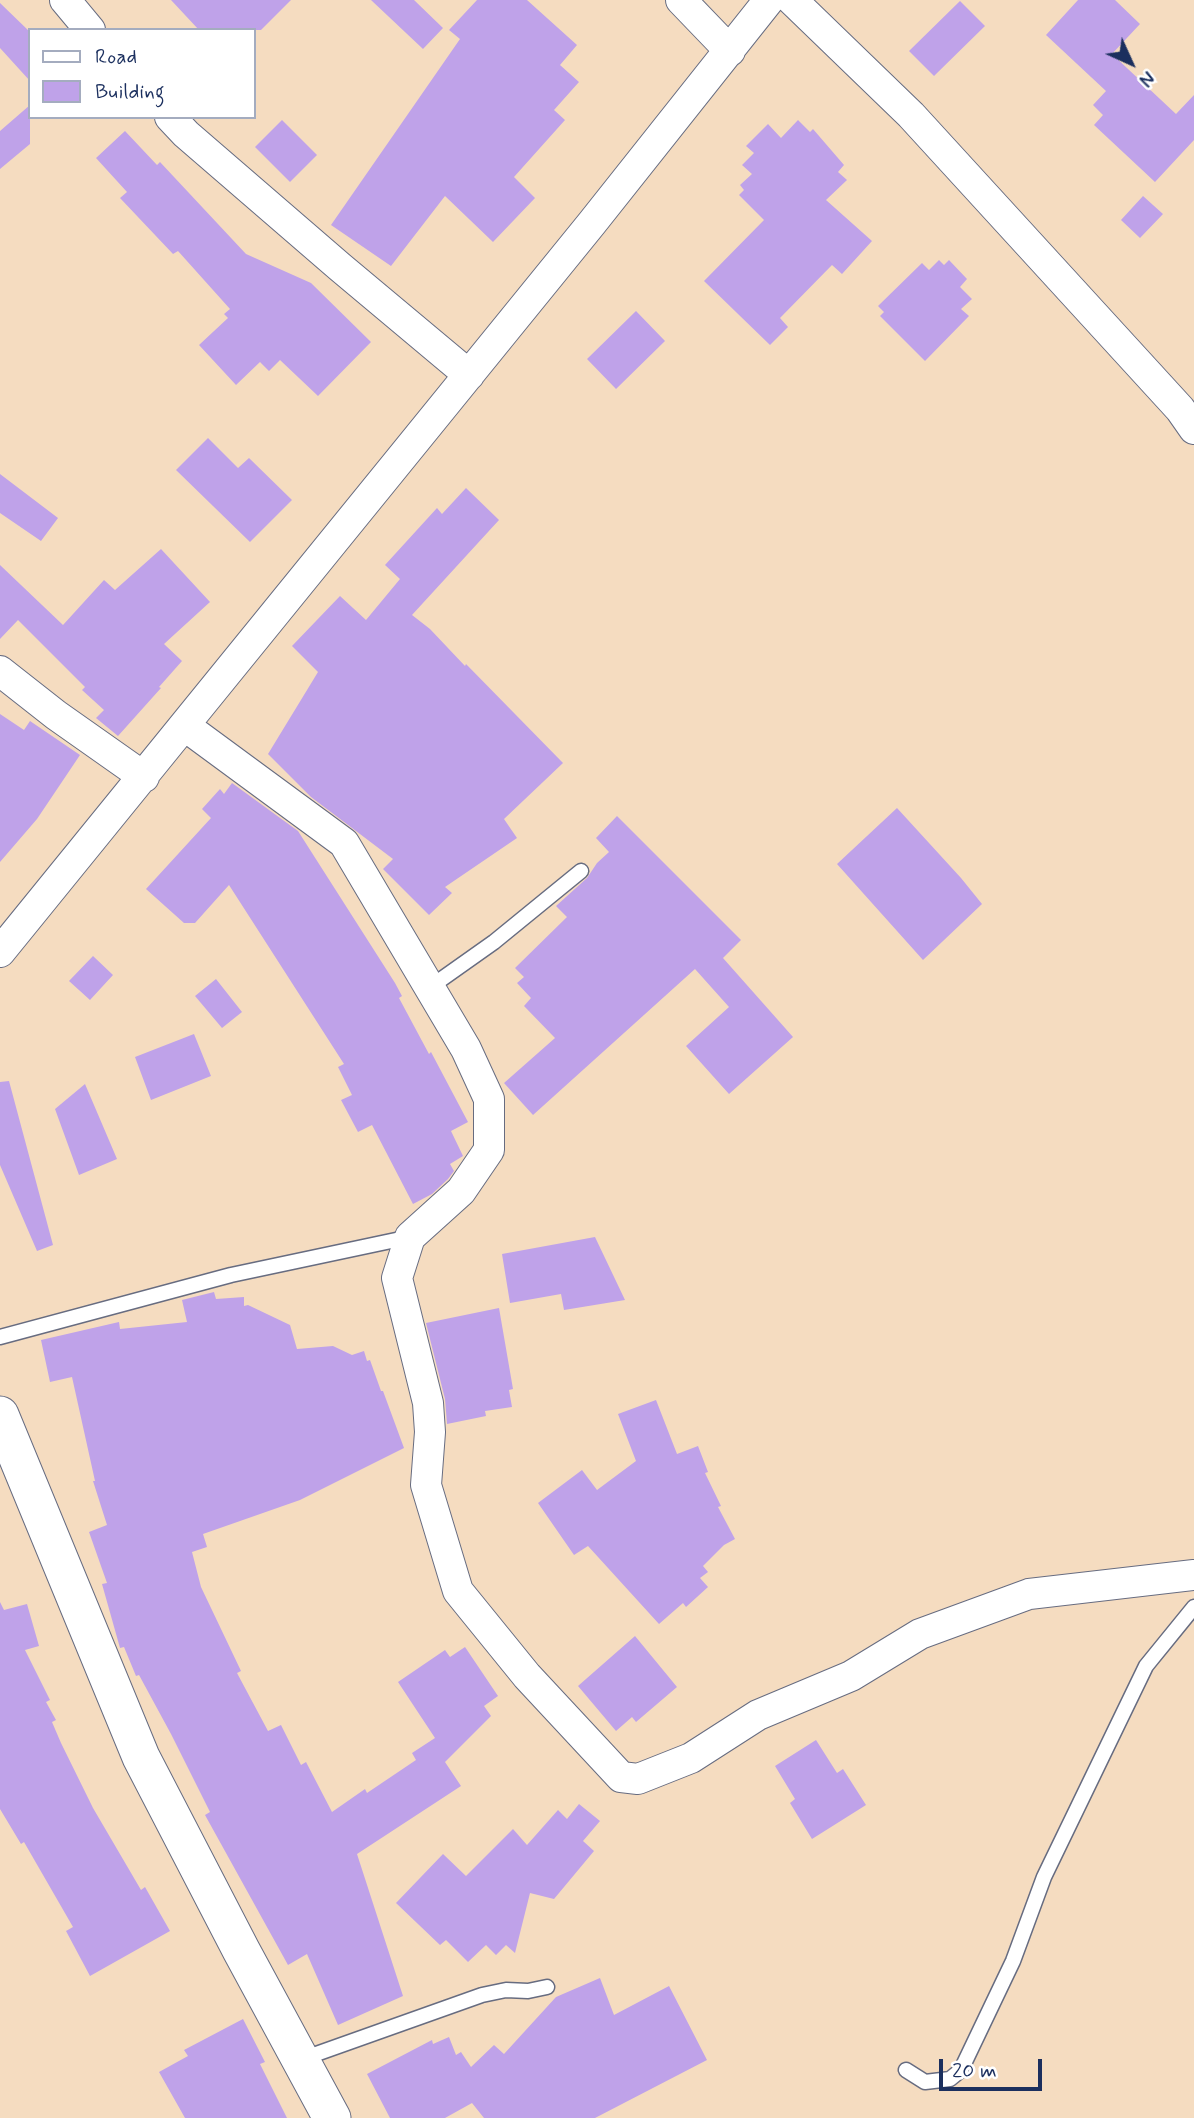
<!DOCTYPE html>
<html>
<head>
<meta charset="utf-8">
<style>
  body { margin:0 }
  #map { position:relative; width:1194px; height:2118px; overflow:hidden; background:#f5dcc0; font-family:Mynerve,sans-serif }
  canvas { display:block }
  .legend { position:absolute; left:28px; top:28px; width:228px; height:91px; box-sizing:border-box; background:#fff; border:2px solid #a4acbf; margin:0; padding:9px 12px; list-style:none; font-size:21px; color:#1b2f5e }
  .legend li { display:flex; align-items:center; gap:14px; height:35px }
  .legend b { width:35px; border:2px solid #a4acbf }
  .north { position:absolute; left:1096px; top:28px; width:70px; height:70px; -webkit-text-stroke:5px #fff; paint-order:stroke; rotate:135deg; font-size:19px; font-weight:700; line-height:28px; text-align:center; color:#1b2f5e }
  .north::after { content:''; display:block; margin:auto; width:24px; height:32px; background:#1b2f5e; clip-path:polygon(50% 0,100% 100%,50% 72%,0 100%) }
  .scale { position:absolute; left:939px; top:2059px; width:103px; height:32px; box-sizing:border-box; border:4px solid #1b2f5e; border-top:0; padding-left:9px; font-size:21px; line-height:24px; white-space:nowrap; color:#1b2f5e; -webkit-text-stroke:5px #fff; paint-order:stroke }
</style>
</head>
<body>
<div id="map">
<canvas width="1194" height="2118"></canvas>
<ul class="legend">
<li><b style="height:9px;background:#fff"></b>Road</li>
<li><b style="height:19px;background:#bfa2e9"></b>Building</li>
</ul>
<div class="north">N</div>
<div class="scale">20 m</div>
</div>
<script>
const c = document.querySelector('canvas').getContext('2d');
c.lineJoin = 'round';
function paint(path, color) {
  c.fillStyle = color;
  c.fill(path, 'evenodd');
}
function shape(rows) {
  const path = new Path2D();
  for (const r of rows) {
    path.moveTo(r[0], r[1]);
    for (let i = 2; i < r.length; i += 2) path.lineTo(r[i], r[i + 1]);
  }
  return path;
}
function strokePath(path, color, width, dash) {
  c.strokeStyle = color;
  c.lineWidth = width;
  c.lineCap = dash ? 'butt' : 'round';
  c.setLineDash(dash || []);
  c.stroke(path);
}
paint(shape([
  [171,0,291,0,261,30,199,30],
  [371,0,414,0,443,28,423,49],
  [477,0,527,0,577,45,560,65,579,82,554,110,565,120,514,177,535,198,493,242,445,196,391,266,331,225,460,39,449,30],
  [1078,0,1115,0,1140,24,1112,54,1176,114,1194,95,1194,140,1155,182,1094,125,1103,115,1093,105,1106,91,1046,35],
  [960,1,985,26,934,76,909,51],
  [0,3,30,32,30,81,0,48],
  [30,105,30,144,0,169,0,131],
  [282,120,317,155,290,182,255,147],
  [798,120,810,132,813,129,844,165,838,172,847,180,826,200,872,241,842,274,832,265,780,318,788,327,770,345,704,281,764,220,739,195,744,190,740,185,752,174,742,165,754,153,746,146,768,124,781,138],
  [125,131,157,165,160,162,246,254,311,283,371,342,318,396,280,360,269,371,260,362,236,385,199,345,228,318,224,314,230,309,178,251,173,254,120,198,127,192,96,158],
  [1143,196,1163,214,1140,238,1121,220],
  [939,260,944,265,949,260,967,279,960,287,972,299,961,309,969,316,925,361,880,316,884,312,878,306,922,263,929,270],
  [636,311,665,341,616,389,587,359],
  [208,438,238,468,249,458,292,500,250,542,176,470],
  [0,474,58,518,41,541,0,513],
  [466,488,499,520,412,615,430,629,465,666,466,664,563,763,504,819,517,838,445,887,452,893,429,915,383,869,393,859,311,797,268,754,318,672,292,646,340,596,366,620,400,579,385,565,437,508,442,514],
  [161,549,210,602,164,644,182,661,159,687,161,688,118,736,96,718,104,710,82,690,85,687,18,620,0,639,0,565,63,625,104,580,115,590],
  [0,714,24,730,30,721,80,755,37,819,0,862],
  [232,783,298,831,395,983,402,996,399,998,429,1054,431,1052,468,1122,451,1131,463,1156,450,1164,454,1171,448,1179,432,1194,413,1204,372,1125,358,1132,341,1100,352,1095,338,1067,344,1064,229,885,195,923,184,923,146,889,211,818,202,809,220,789,224,794],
  [897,808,961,878,982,904,923,960,837,864],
  [617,816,741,940,723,958,793,1037,729,1094,686,1046,729,1007,695,969,533,1115,504,1083,555,1038,524,1006,531,998,517,983,524,977,515,968,567,917,556,906,587,878,597,863,609,852,596,838],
  [93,956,113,975,90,1000,69,981],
  [216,979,242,1012,222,1028,195,996],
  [194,1034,211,1076,151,1100,135,1057],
  [9,1081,53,1245,37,1251,0,1165,0,1082],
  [85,1084,117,1159,79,1175,55,1109],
  [595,1237,625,1300,564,1310,561,1294,510,1303,502,1254],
  [214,1292,216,1299,244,1297,244,1306,248,1305,290,1325,297,1349,333,1346,352,1355,364,1351,367,1361,370,1360,381,1391,383,1391,404,1448,300,1500,203,1534,207,1547,192,1552,201,1587,241,1671,237,1673,268,1731,281,1725,301,1765,306,1762,332,1812,365,1789,367,1793,416,1760,412,1753,435,1738,398,1682,445,1650,450,1657,465,1647,498,1696,484,1706,491,1716,445,1762,461,1786,357,1854,403,1996,338,2025,307,1954,288,1965,205,1815,210,1812,171,1734,139,1675,136,1676,124,1647,120,1648,102,1584,107,1583,89,1532,107,1525,93,1481,95,1481,72,1377,50,1382,41,1340,119,1322,120,1329,187,1322,182,1300],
  [499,1308,513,1389,509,1390,512,1407,485,1411,486,1416,447,1424,445,1399,426,1323],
  [656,1400,677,1454,698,1446,708,1472,705,1473,721,1506,718,1507,735,1539,724,1545,703,1566,708,1572,700,1578,708,1587,686,1607,683,1603,659,1624,588,1546,574,1555,538,1503,582,1470,597,1490,636,1461,618,1414],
  [0,1602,4,1610,27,1604,39,1646,25,1650,50,1700,46,1702,56,1720,52,1722,61,1743,93,1808,141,1890,145,1887,170,1931,90,1976,66,1931,73,1927,24,1842,21,1844,0,1809],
  [635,1636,677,1687,636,1722,632,1717,616,1731,578,1686],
  [816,1740,837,1773,843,1769,866,1805,812,1839,790,1803,795,1799,775,1766],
  [579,1804,600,1821,583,1841,594,1851,554,1899,530,1893,515,1953,506,1945,496,1955,486,1945,468,1962,446,1940,440,1945,396,1903,443,1854,466,1876,513,1829,527,1845,558,1810,567,1819],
  [600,1978,614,2015,669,1986,707,2060,595,2118,484,2118,472,2103,445,2118,390,2118,367,2074,432,2040,433,2044,449,2037,456,2055,461,2052,471,2067,494,2045,504,2054,556,1997],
  [243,2019,265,2062,260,2064,287,2118,185,2118,159,2072,188,2056,184,2050]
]), '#bfa2e9');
const service = shape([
  [429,988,494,942,581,871],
  [0,1337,231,1275,410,1237],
  [302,2059,482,1995,506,1990,528,1991,547,1987],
  [906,2070,925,2082,950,2079,961,2070,1013,1961,1044,1877,1146,1666,1194,1607]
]);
const minor = shape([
  [65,0,90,30],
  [681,0,730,51],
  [792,0,911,115,1180,409,1194,429],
  [170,117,186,134,340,267,469,375],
  [0,671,56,715,144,777],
  [185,726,344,843,466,1049,489,1099,489,1150,461,1191,410,1237,397,1278,428,1403,430,1432,426,1485,458,1591,527,1676,621,1777,638,1779,691,1758,758,1715,851,1676,920,1634,1029,1594,1194,1575],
  [0,952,592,223,769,0]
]);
const tertiary = shape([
  [0,1415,141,1757,241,1950,332,2118]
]);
strokePath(service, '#676c80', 17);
strokePath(minor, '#676c80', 32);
strokePath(tertiary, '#676c80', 39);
strokePath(service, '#fff', 14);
strokePath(minor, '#fff', 30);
strokePath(tertiary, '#fff', 37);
</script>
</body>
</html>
